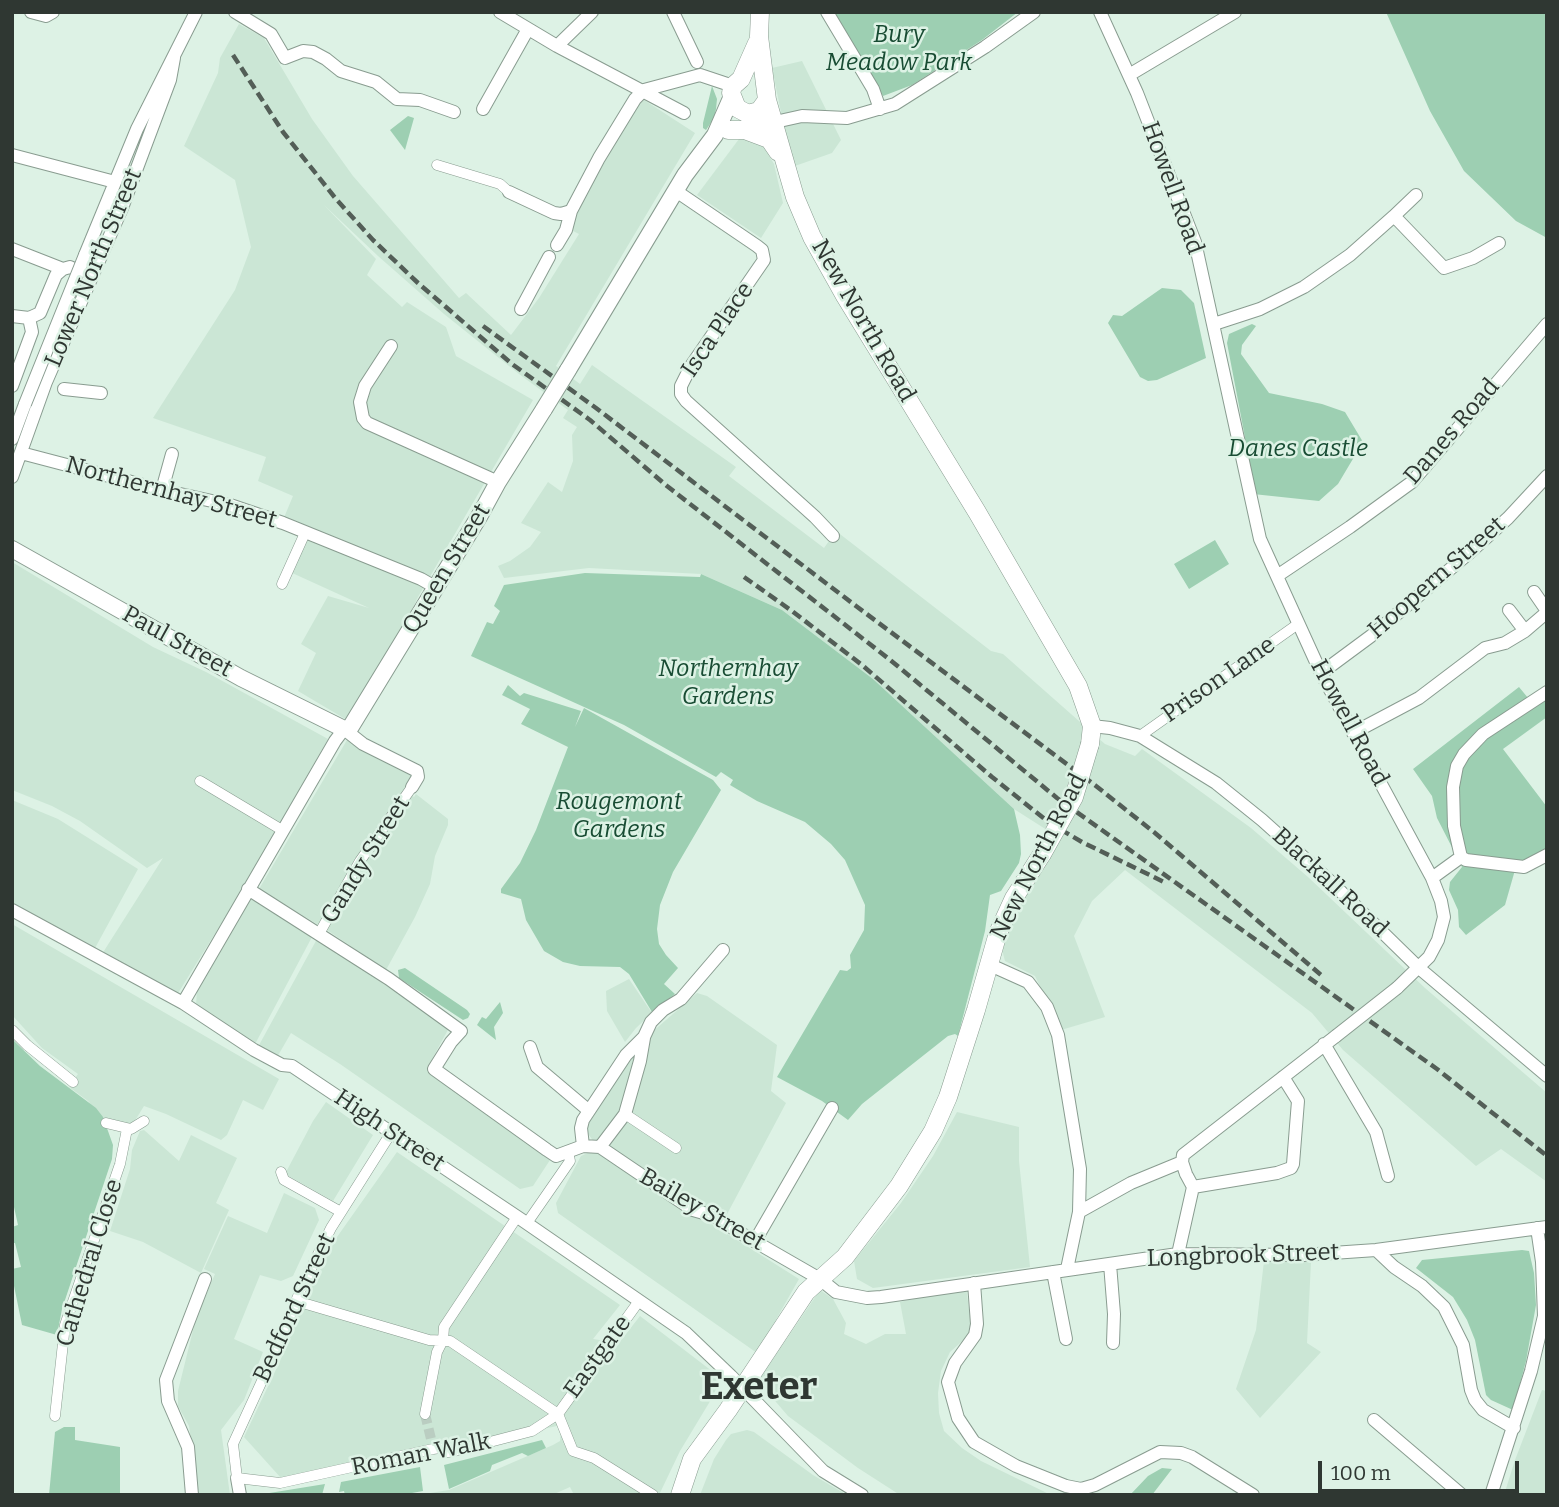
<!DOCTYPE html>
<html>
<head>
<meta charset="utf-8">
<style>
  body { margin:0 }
  #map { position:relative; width:1559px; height:1507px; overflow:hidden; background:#ddf2e5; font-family:Bitter,serif }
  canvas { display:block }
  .frame { position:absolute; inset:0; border:14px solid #2f3732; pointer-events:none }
  .scale { position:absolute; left:1318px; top:1461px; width:201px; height:32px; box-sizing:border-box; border:4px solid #2f3732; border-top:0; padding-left:9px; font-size:21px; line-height:24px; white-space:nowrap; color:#2f3732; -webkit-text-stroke:5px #ddf2e5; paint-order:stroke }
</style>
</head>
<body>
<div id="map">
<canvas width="1559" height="1507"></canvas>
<div class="frame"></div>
<div class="scale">100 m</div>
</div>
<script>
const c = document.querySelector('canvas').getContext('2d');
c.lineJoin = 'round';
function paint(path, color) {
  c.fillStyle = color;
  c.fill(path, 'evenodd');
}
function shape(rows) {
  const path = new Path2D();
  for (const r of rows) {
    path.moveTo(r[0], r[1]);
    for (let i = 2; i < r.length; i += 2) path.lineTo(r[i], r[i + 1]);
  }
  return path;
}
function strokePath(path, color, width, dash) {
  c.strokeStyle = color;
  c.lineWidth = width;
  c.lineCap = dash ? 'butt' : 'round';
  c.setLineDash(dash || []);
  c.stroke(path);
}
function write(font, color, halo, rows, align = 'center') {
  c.font = font + ' Bitter,serif';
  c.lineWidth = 5;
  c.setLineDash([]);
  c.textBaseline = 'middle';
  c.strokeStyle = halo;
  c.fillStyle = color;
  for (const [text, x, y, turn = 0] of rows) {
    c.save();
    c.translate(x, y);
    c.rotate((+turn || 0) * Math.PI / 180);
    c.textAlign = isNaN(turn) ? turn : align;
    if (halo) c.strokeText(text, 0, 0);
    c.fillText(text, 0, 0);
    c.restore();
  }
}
paint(shape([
  [239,24,264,38,312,119,353,176,459,298,466,293,511,335,539,298,579,234,567,228,641,98,695,133,556,366,580,384,592,365,736,467,729,476,824,548,836,531,991,651,1003,654,1105,744,1135,756,1142,749,1251,828,1308,877,1425,988,1547,1093,1547,1182,1501,1149,1476,1166,1343,1050,1312,1013,1125,870,1092,901,1074,936,1105,1017,1061,1030,1035,976,1005,961,1000,942,1029,885,1061,839,1014,809,873,679,782,610,701,574,589,568,504,578,498,566,510,561,530,547,541,532,521,523,548,482,562,492,573,461,572,435,577,427,563,418,568,410,519,374,444,314,378,256,324,205,376,259,367,275,402,307,407,302,446,327,456,356,533,400,418,597,404,626,347,720,298,691,316,653,301,644,328,596,369,608,290,572,304,539,311,541,314,534,283,520,293,496,258,481,266,457,153,418,235,290,251,247,235,180,184,146,218,73,220,58],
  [802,61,841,140,832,153,792,167,772,68],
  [739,139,745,139,764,147,774,164,783,203,761,238,697,195],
  [12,562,153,647,206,672,328,739,242,890,175,998,102,954,163,858,147,868,80,821,52,806,12,790],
  [347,740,417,775,408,793,414,797,416,794,448,819,448,825,435,856,430,884,415,917,386,970,327,930,259,889],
  [12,800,58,819,138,869,94,950,12,907],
  [251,899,312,937,254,1046,196,1006,197,990,204,974],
  [12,924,279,1079,263,1110,243,1100,227,1135,221,1140,166,1114,144,1106,131,1127,103,1120,88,1101,69,1087,78,1074,42,1048,12,1015],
  [317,939,449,1028,427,1068,550,1160,533,1186,520,1189,340,1064,291,1033,276,1059,258,1047],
  [629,979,652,1013,636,1028,625,1042,607,1011,606,991],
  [697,993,707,996,777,1045,771,1091,786,1103,725,1218,679,1193,630,1160,594,1142,586,1131,588,1120,643,1040],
  [326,1102,373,1135,333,1201,285,1174,313,1121],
  [957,1112,1019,1127,1019,1161,1030,1267,873,1288,857,1279,854,1261,901,1203,933,1156],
  [144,1130,179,1161,191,1135,237,1158,216,1203,229,1210,201,1273,143,1242,110,1231,130,1169,132,1150,140,1131],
  [594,1150,799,1279,757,1353,558,1213,556,1203,581,1156],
  [397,1152,620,1305,593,1339,619,1343,640,1316,721,1378,712,1398,680,1451,659,1495,574,1495,570,1487,552,1495,417,1495,449,1490,553,1445,560,1441,561,1429,557,1426,451,1448,441,1444,370,1458,364,1464,281,1478,244,1437,280,1361,309,1290,337,1237],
  [284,1193,315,1208,319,1220,293,1276,281,1281,260,1275,234,1339,263,1352,244,1400,221,1430,230,1495,199,1495,189,1426,178,1406,178,1391,196,1318,215,1274,204,1269,228,1216,267,1233],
  [1264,1261,1311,1262,1307,1343,1321,1352,1260,1418,1236,1389,1256,1330],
  [966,1287,971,1324,969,1335,950,1352,941,1371,938,1393,939,1413,944,1431,962,1448,981,1461,1051,1495,900,1495,858,1468,788,1416,758,1381,820,1290,833,1299,846,1323,844,1334,866,1344,885,1334,906,1334,900,1302],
  [1542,1390,1547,1391,1547,1495,1504,1495,1515,1460],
  [747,1430,754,1432,813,1475,847,1495,700,1495,714,1459,726,1440,731,1434]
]), '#cbe6d5');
paint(shape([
  [833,12,1018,12,982,40,912,85,883,96],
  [1386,12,1547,12,1547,238,1516,221,1464,171,1430,111],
  [712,86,717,99,716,109,714,118,706,130,703,128,703,123],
  [408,116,414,118,405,150,390,130],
  [1162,288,1181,290,1194,303,1206,358,1157,380,1148,381,1140,377,1108,323,1113,315,1122,316],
  [1252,324,1256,326,1242,345,1241,354,1269,393,1322,404,1345,412,1363,442,1338,484,1319,501,1253,494,1244,432,1227,343,1229,334],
  [1215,540,1229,564,1189,589,1174,564],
  [585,573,700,577,701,574,782,610,873,679,1014,809,1020,835,1021,854,1019,863,1001,891,990,895,985,931,958,1036,955,1034,948,1036,862,1104,848,1120,822,1101,777,1077,840,970,847,971,851,968,850,955,864,930,865,905,845,860,831,844,805,822,757,801,730,785,733,780,721,772,716,777,624,725,471,656,487,622,493,624,500,611,494,606,504,585],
  [508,685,520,696,524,693,581,711,575,727,584,708,713,780,721,790,673,872,660,905,657,929,659,944,666,955,678,968,664,984,675,994,652,1012,629,974,620,967,580,966,563,962,544,951,526,920,521,899,501,893,501,889,520,863,536,830,568,747,521,724,530,709,502,695],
  [1519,687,1533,704,1547,695,1547,717,1503,749,1547,807,1547,853,1515,870,1505,905,1466,935,1459,927,1458,910,1449,890,1450,882,1462,867,1437,818,1432,796,1413,769],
  [405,968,467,1010,470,1014,468,1018,463,1020,399,978,398,970],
  [500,1002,503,1013,494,1027,496,1040,477,1025,482,1017,486,1019],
  [12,1039,40,1066,96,1108,103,1117,113,1145,112,1159,62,1309,57,1335,22,1325,12,1276,12,1269,21,1267,15,1243,12,1243,12,1227,18,1225,12,1198],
  [1522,1250,1529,1251,1534,1273,1536,1305,1526,1361,1513,1410,1491,1400,1486,1395,1475,1340,1467,1320,1453,1297,1416,1268,1422,1260],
  [64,1427,75,1427,75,1440,120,1447,120,1495,49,1495,55,1432],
  [542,1440,546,1448,528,1456,522,1453,492,1465,490,1471,449,1489,444,1465],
  [420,1467,423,1491,401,1495,345,1495,344,1491,339,1492,341,1482],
  [1162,1468,1172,1469,1152,1495,1130,1495,1148,1476],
  [325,1484,322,1495,257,1495]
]), '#9dcfb2');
strokePath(shape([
  [425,1414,432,1443]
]), '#bacdc1', 10, [10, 5]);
const pedestrian = shape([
  [437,165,500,184,509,192],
  [282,584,305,533],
  [1140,736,1298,624],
  [200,781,282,830],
  [320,932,360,861,412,787],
  [12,1030,27,1045,73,1082],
  [625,1114,676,1148],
  [106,1123,131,1129,144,1121],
  [391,1133,331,1228,301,1289,272,1359,233,1444,237,1478,280,1483,433,1449,440,1448,448,1452,459,1450,532,1431,558,1414,639,1301],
  [281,1172,284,1180,341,1212],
  [527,1223,570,1161,568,1152],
  [296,1301,429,1340,450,1341,558,1414,573,1451,594,1458,653,1495],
  [425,1414,437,1352,443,1340,444,1327,517,1217],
  [55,1416,65,1325,120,1164,127,1129]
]);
const minor = shape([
  [31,12,46,16,53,12],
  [235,12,271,34,285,58,303,51,313,52,326,59,341,71,376,82,397,99,420,100,454,112],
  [500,12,557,46,684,113],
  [673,12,697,62],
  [827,12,873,89,880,109],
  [1100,12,1137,93,1195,242,1260,539,1321,673,1432,878,1441,901,1444,917,1438,940,1429,957,1397,988],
  [557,46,592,12],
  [1129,75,1235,12],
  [644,90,700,75,733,86],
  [483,109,528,29],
  [775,122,802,116,847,118,895,104,985,47,1034,12],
  [12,155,115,182],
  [676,191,757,246,762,250,764,260,691,366,681,386,681,394,686,401,815,517,833,536],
  [509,192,554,213,561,214,571,211],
  [1394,216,1416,195],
  [557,245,566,230,571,211,599,158,635,99,644,90],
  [12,249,63,269],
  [85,255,137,129,196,12],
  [521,309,549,257],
  [12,316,29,318,40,313,56,275,63,269,70,267,88,276],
  [1214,324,1260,309,1304,287,1350,255,1394,216,1444,268,1473,258,1499,243],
  [391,346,365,386,360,402,363,418,367,423,498,482],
  [12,386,32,332,29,318],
  [64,389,101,393],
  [12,439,25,404],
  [21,453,162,490,230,505,283,523,421,579,435,587],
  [12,477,46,382,122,208,170,80,174,58],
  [162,490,172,454],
  [1277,576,1350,527,1412,482,1547,324],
  [1509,610,1525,631],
  [1321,673,1371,636,1468,554,1508,518,1547,476],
  [1092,726,1110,728,1140,736,1216,783,1262,820,1332,883,1419,968,1547,1076],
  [1353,733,1419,698,1485,648,1505,643,1525,631,1546,613,1545,608,1534,592],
  [1461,857,1466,860,1524,867,1547,855],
  [1432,878,1461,857,1454,826,1453,787,1457,766,1464,754,1483,734,1547,692],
  [248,889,389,979,461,1031,451,1042,434,1069,547,1150,556,1156,583,1146,600,1147,693,1210,714,1216,747,1237,820,1279,836,1292,867,1298,881,1297,1178,1254,1303,1255,1376,1250,1547,1227],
  [12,910,183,1003,254,1050,282,1065,292,1066,522,1220,686,1333,731,1376,823,1471,862,1495],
  [988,964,1028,982,1047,1007,1058,1035,1080,1169,1079,1212,1067,1269],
  [183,1003,335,741,344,729,363,744,417,771,418,777,412,787],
  [1324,1044,1376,1132,1388,1176],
  [530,1047,537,1067,588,1110],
  [583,1146,581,1128,583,1120,626,1055,644,1037,651,1022,663,1010,681,999,723,950],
  [600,1147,625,1114,640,1061,644,1038],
  [1193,1187,1277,1173,1291,1168,1293,1164,1298,1101,1283,1077],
  [1079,1212,1131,1183,1182,1162],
  [755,1241,832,1108],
  [1376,1250,1394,1267,1422,1286,1444,1307,1463,1345,1471,1390,1475,1400,1483,1410,1514,1428],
  [1178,1254,1193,1187,1186,1174,1182,1162,1183,1155,1336,1036],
  [1110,1264,1114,1314,1113,1343],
  [1053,1272,1066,1339],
  [974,1283,977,1324,975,1335,955,1363,948,1382,958,1418,974,1442,1016,1466,1066,1486,1081,1489,1095,1485,1160,1452,1181,1453,1192,1457,1253,1495],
  [1374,1420,1462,1495],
  [237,1478,240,1495],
  [192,1495,188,1447,168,1401,166,1380,205,1279],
  [1491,1495,1531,1371,1544,1316,1542,1262,1537,1228]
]);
const tertiary = shape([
  [568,370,685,175,715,135,732,96],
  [12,549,241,678,344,729,350,728,480,515,498,482,544,409]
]);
const secondary = shape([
  [760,12,759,36,767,100,795,197,812,237,845,296,977,512,1078,686,1092,726,1090,744],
  [757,43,741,79,733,86,731,93,737,108,748,114,759,111,767,100],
  [752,114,778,152],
  [728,130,745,130,769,139],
  [680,1495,692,1459,728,1410,806,1292,845,1257,899,1186,933,1131,948,1097,976,1010,998,933,1014,898,1042,854]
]);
strokePath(pedestrian, '#899c90', 11);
strokePath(minor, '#899c90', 14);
strokePath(tertiary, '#899c90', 18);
strokePath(secondary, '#899c90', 19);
strokePath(pedestrian, '#fff', 10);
strokePath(minor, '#fff', 12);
strokePath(tertiary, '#fff', 16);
strokePath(secondary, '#fff', 18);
strokePath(shape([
  [233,55,283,132,336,199,373,240,418,283,512,364,590,420,667,486,889,659,1057,798,1437,1069,1547,1156],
  [483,326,596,408,856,606,1096,786,1155,833,1321,975],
  [744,577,792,611,862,665,992,777,1051,824,1082,842,1164,882]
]), '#535e57', 4.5, [10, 5]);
const minorBridge = shape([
  [25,404,85,255],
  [1336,1036,1397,988]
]);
const tertiaryBridge = shape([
  [544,409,568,370]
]);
const secondaryBridge = shape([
  [1042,854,1074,797,1090,744]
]);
strokePath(minorBridge, '#899c90', 14, []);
strokePath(tertiaryBridge, '#899c90', 18, []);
strokePath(secondaryBridge, '#899c90', 19, []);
strokePath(minorBridge, '#fff', 12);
strokePath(tertiaryBridge, '#fff', 16);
strokePath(secondaryBridge, '#fff', 18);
write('italic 24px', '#184c33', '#ddf2e5', [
  ["Bury",899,35],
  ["Meadow Park",899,63],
  ["Danes Castle",1298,449],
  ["Northernhay",728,669],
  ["Gardens",728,697],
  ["Rougemont",619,802],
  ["Gardens",619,830]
]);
write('24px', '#2f3732', '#ddf2e5', [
  ["Howell Road",1172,188,70],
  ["Lower North Street",94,268,-67],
  ["New North Road",863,321,60],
  ["Isca Place",718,330,-56],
  ["Danes Road",1452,432,-49],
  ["Northernhay Street",171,493,15],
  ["Queen Street",447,569,-59],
  ["Hoopern Street",1437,578,-41],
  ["Paul Street",177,642,29],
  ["Prison Lane",1219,680,-35],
  ["Howell Road",1349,723,62],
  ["New North Road",1039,857,-63],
  ["Gandy Street",366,860,-58],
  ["Blackall Road",1330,883,43],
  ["High Street",389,1131,34],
  ["Bailey Street",702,1210,30],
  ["Longbrook Street",1243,1256,-2],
  ["Cathedral Close",90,1263,-73],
  ["Bedford Street",295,1308,-65],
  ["Eastgate",598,1357,-54],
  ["Roman Walk",421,1455,-11]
]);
write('bold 38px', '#2f3732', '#ddf2e5', [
  ["Exeter",759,1388]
]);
</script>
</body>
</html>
